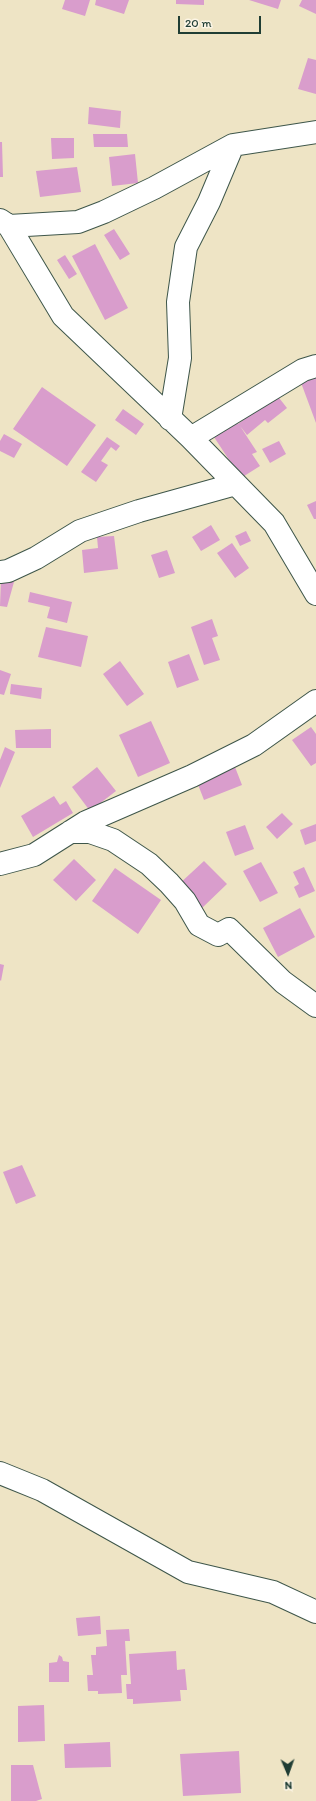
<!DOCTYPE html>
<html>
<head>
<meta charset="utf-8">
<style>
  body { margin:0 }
  #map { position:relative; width:316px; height:1801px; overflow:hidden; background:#eee4c5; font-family:Itim,sans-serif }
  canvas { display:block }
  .north { position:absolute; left:268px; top:1753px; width:40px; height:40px; -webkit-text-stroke:3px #fcf5e5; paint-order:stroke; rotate:178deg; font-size:11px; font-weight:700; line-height:16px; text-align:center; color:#1f3d34 }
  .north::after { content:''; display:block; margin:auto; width:14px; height:18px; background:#1f3d34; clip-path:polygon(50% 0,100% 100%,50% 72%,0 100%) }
  .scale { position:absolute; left:178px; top:16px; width:83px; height:18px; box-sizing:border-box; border:2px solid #1f3d34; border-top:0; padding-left:5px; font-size:12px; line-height:14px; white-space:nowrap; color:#1f3d34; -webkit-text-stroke:3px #fcf5e5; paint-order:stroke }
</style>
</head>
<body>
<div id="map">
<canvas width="316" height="1801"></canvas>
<div class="north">N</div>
<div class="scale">20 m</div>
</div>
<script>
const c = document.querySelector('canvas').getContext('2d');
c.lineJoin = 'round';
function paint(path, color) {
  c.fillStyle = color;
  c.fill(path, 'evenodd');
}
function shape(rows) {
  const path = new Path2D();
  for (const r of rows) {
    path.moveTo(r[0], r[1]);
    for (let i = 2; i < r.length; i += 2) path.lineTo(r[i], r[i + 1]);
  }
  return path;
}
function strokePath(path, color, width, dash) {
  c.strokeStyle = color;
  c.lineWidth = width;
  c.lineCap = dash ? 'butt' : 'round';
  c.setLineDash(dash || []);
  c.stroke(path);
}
paint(shape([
  [65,0,90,0,85,16,62,9],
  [96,0,129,0,124,14,95,5],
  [176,0,204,0,204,5,176,4],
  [249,0,281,0,278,9],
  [302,0,316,0,316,14,299,6],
  [308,58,316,60,316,94,298,89],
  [89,107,121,111,120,128,88,124],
  [93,134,127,134,128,147,94,147],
  [51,138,74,138,74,158,52,159],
  [0,142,2,142,3,177,0,177],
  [135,154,138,183,112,186,109,157],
  [77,167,81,192,40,197,36,171],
  [114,229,130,254,120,260,104,235],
  [95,244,128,308,105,320,72,256],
  [65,255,77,274,69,279,57,260],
  [316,374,316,423,300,380],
  [42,387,96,425,67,466,13,429],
  [276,394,287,408,268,423,265,420,247,435,240,426,257,452,252,454,260,466,241,478,214,437,237,422,238,424],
  [123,409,144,424,136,435,115,420],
  [4,434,22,444,14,458,0,451,0,441],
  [107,437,120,446,116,451,111,447,101,461,108,465,96,482,81,472],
  [279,441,286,454,270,463,262,449],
  [316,501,316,519,314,519,307,505],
  [211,525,220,540,201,551,192,537],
  [246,531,251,541,240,546,235,536],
  [114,536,118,569,84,573,82,550,98,548,97,537],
  [232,543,249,568,235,578,217,553],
  [167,550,175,573,159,578,151,555],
  [1,578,14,582,7,607,0,606],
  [30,592,72,602,67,623,47,618,50,607,28,602],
  [212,619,218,636,212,638,220,660,204,665,191,627],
  [46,627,88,636,81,667,38,657],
  [189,654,199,680,177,688,168,662],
  [120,661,144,694,127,706,103,674],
  [0,670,11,674,4,695,0,694],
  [11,684,42,688,41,699,10,694],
  [151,721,170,763,138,777,119,735],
  [311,727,316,734,316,763,311,766,292,740],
  [51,729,51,748,16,748,15,730],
  [5,747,15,752,0,788,0,760],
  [97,767,116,791,90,811,72,787],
  [235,767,242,785,204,800,197,782],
  [54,796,60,805,66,801,73,813,33,837,21,816],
  [282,813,293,824,277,839,266,827],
  [316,824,316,841,305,845,300,830],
  [245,825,254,849,235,856,226,832],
  [74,859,96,880,76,901,53,880],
  [204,861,227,884,201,909,178,885],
  [261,862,278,893,260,902,243,871],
  [304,867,315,891,299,898,294,887,299,884,293,872],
  [115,868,161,900,138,934,92,901],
  [300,908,315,937,278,957,263,928],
  [0,964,4,965,1,981,0,980],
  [22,1165,36,1196,16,1204,3,1172],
  [100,1616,101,1634,78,1636,76,1618],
  [129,1629,130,1641,125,1641,127,1675,121,1675,122,1693,98,1694,98,1691,88,1691,87,1675,93,1675,91,1655,96,1655,96,1647,107,1646,106,1630],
  [176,1651,177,1670,185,1669,187,1690,180,1690,181,1701,133,1704,133,1699,127,1699,126,1684,131,1684,129,1654],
  [59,1655,62,1657,63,1661,69,1662,69,1682,49,1682,49,1663,57,1662],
  [44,1705,45,1741,18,1742,18,1706],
  [110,1742,111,1767,65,1768,64,1744],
  [239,1751,241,1793,183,1796,180,1754],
  [11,1765,33,1765,42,1799,36,1801,11,1801]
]), '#d99dcc');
const street = shape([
  [0,220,9,226,78,222,104,212,154,188,233,145,316,132],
  [9,226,63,316,191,438,274,523,316,594],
  [170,419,180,358,178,302,186,247,209,202,233,145],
  [191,438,303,370,316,366],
  [0,572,8,571,36,558,80,531,139,511,236,484],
  [70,832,90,832,113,840,149,864,169,883,185,901,199,925,218,935,229,929,283,982,316,1006],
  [0,864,34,855,86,822,192,776,254,745,316,701],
  [0,1473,42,1490,188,1572,273,1592,316,1612]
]);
strokePath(street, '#3e564a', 24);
strokePath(street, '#fff', 22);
</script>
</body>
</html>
